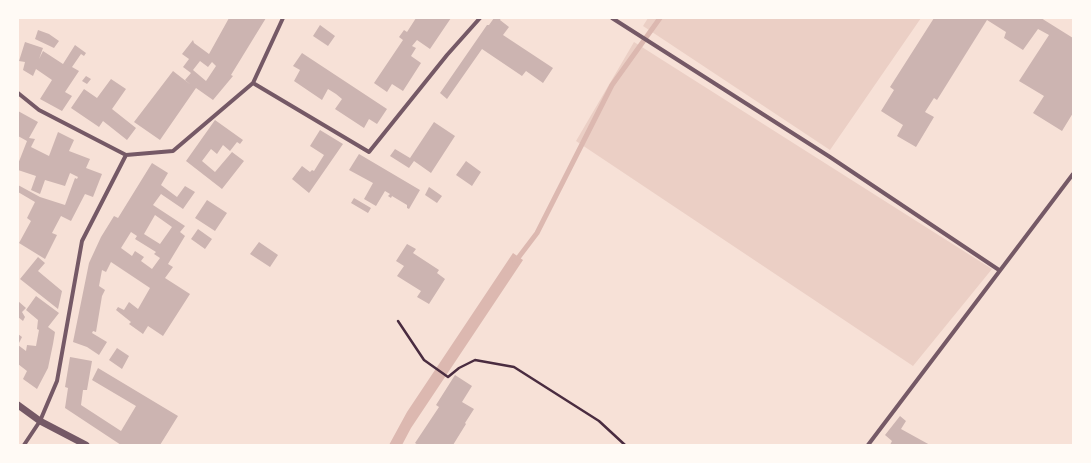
<!DOCTYPE html>
<html>
<head>
<meta charset="utf-8">
<style>
  body { margin:0 }
  #map { position:relative; width:1091px; height:463px; overflow:hidden; background:#f7e1d7; font-family:"Varela Round",sans-serif }
  canvas { display:block }
  .frame { position:absolute; inset:0; border:19px solid #fffaf5; pointer-events:none }
</style>
</head>
<body>
<div id="map">
<canvas width="1091" height="463"></canvas>
<div class="frame"></div>
</div>
<script>
const c = document.querySelector('canvas').getContext('2d');
c.lineJoin = 'round';
function paint(path, color) {
  c.fillStyle = color;
  c.fill(path, 'evenodd');
}
function shape(rows) {
  const path = new Path2D();
  for (const r of rows) {
    path.moveTo(r[0], r[1]);
    for (let i = 2; i < r.length; i += 2) path.lineTo(r[i], r[i + 1]);
  }
  return path;
}
function strokePath(path, color, width, dash) {
  c.strokeStyle = color;
  c.lineWidth = width;
  c.lineCap = dash ? 'butt' : 'round';
  c.setLineDash(dash || []);
  c.stroke(path);
}
paint(shape([
  [648,18,921,18,830,150,643,26],
  [634,42,992,269,913,366,576,141]
]), '#ebcfc5');
paint(shape([
  [513,253,523,260,411,428,402,445,389,445,407,412]
]), '#dcb8b0');
strokePath(shape([
  [515,262,537,233,612,85,660,18]
]), '#dcb8b0', 5);
paint(shape([
  [229,18,266,18,231,75,233,76,213,100,196,88,160,140,134,122,173,71,191,85,185,80,191,73,183,67,189,59,182,54,193,40,194,43,209,54],
  [200,61,208,67,212,62,216,66,206,81,193,70],
  [416,18,451,18,430,49,417,40,412,46,416,48,411,56,421,63,403,91,392,84,387,92,374,83,403,40,399,37,404,30,407,32],
  [494,18,501,18,500,20,509,27,503,35,553,68,543,83,526,71,522,76,482,49,447,99,440,93,487,25,489,25],
  [934,18,1041,18,1073,38,1073,113,1062,131,1033,113,1044,96,1019,81,1049,35,1038,29,1023,50,1004,38,1006,32,987,20,937,100,934,98,925,112,934,117,916,147,897,136,903,125,881,111,894,90,890,87],
  [320,25,335,36,328,46,313,36],
  [38,30,49,34,59,41,54,48,35,39],
  [25,42,43,48,39,59,43,51,63,64,75,45,86,53,84,56,81,54,72,67,79,71,65,92,72,96,62,111,40,99,52,80,36,69,33,76,23,70,25,62,19,61],
  [302,53,387,109,377,124,369,119,364,128,335,109,342,99,336,94,328,89,322,100,294,81,300,70,293,66],
  [86,76,91,79,87,84,82,81],
  [111,79,126,89,112,109,136,128,127,140,103,121,99,127,71,108,84,89,97,98],
  [18,111,38,122,29,138,35,139,31,147,49,156,58,132,74,140,69,151,90,159,86,168,102,174,93,197,85,194,71,221,61,216,52,233,57,235,45,259,19,243,31,221,27,218,35,202,18,192,18,185,40,197,65,205,75,178,77,179,78,177,70,173,65,186,45,180,40,194,31,190,36,176,18,170,18,164,27,141,18,136],
  [215,120,243,140,240,144,237,142,230,151,223,145,217,154,211,149,202,161,215,172,232,152,244,161,222,189,186,161],
  [434,122,455,136,431,173,414,161,409,168,390,156,395,149,410,158],
  [320,130,343,144,309,193,292,179,302,166,310,172,312,170,314,171,324,155,310,146],
  [359,154,420,190,409,209,407,208,407,205,392,196,391,198,388,196,390,194,385,191,376,206,364,199,373,183,349,170],
  [466,161,481,172,472,186,456,175],
  [152,163,168,173,161,185,177,197,185,186,195,192,183,209,161,194,153,205,185,226,180,232,185,236,168,264,173,267,165,278,190,294,163,336,148,326,143,334,129,324,131,322,116,310,118,307,124,310,129,302,138,309,150,288,111,262,106,272,102,270,99,286,105,290,102,296,96,332,93,331,92,333,107,342,99,355,87,347,73,342,89,263,101,237,114,216,118,218],
  [155,215,172,227,160,244,144,234],
  [131,232,137,236,135,239,156,252,154,254,160,258,152,269,141,261,144,257,135,251,132,256,121,248],
  [429,187,442,196,437,203,425,195],
  [354,198,371,208,368,213,351,203],
  [207,200,227,213,215,231,195,218],
  [198,229,212,239,205,249,191,239],
  [259,242,278,255,270,267,250,254],
  [407,244,416,249,413,253,439,270,437,273,445,279,429,304,417,297,421,291,397,276,404,266,396,261],
  [38,257,45,263,38,271,62,291,58,309,20,279],
  [36,296,59,313,48,327,55,332,53,344,48,368,37,389,23,379,27,371,18,364,18,334,22,337,18,345,26,351,27,345,36,346,39,330,37,329,38,320,26,310],
  [18,301,26,308,22,312,25,317,23,321,18,317],
  [117,348,129,356,122,369,109,360],
  [70,357,92,361,87,390,83,390,81,405,121,431,136,406,92,380,98,368,178,416,160,445,121,445,65,408,68,388,65,387],
  [455,375,472,386,462,402,474,409,465,423,466,424,453,445,418,445,415,443,439,407,436,405],
  [900,416,906,421,901,429,930,445,890,445,892,441,885,435]
]), '#ccb4b1');
strokePath(shape([
  [398,321,424,360,448,377,459,368,475,360,514,367,599,421,625,445]
]), '#4a2c40', 2.5);
strokePath(shape([
  [612,18,830,157,999,270],
  [253,83,283,18],
  [18,93,39,110,126,155,82,241,57,381,40,421,24,445],
  [126,155,173,151,253,83,369,152,447,55,480,18],
  [868,445,1073,174]
]), '#755966', 4);
strokePath(shape([
  [18,405,40,421,86,445]
]), '#755966', 7);
</script>
</body>
</html>
